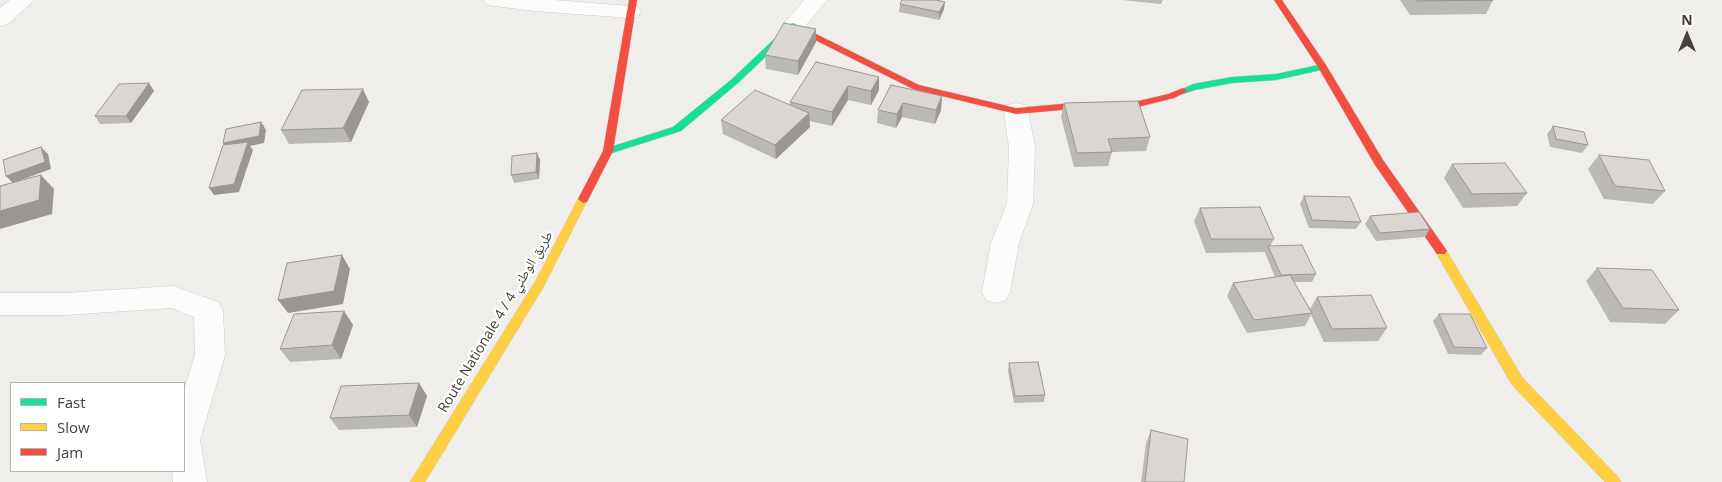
<!DOCTYPE html>
<html>
<head>
<meta charset="utf-8">
<style>
  body { margin:0 }
  #map { position:relative; width:1722px; height:482px; overflow:hidden; background:#f0eeeb; font-family:"Open Sans",sans-serif }
  canvas { display:block }
  .legend { position:absolute; left:10px; top:382px; width:175px; height:90px; box-sizing:border-box; background:#fff; border:1px solid #b5b3af; margin:0; padding:6px 9px; list-style:none; font-size:15px; color:#464037 }
  .legend li { display:flex; align-items:center; gap:10px; height:25px }
  .legend b { width:25px; border:1px solid #b5b3af }
  .north { position:absolute; left:1662px; top:10px; width:50px; height:50px; -webkit-text-stroke:4px #fff; paint-order:stroke; rotate:0deg; font-size:14px; font-weight:700; line-height:20px; text-align:center; color:#464037 }
  .north::after { content:''; display:block; margin:auto; width:18px; height:22px; background:#464037; clip-path:polygon(50% 0,100% 100%,50% 72%,0 100%) }
</style>
</head>
<body>
<div id="map">
<canvas width="1722" height="482"></canvas>
<ul class="legend">
<li><b style="height:6px;background:#16e098"></b>Fast</li>
<li><b style="height:6px;background:#ffcf43"></b>Slow</li>
<li><b style="height:6px;background:#f24e42"></b>Jam</li>
</ul>
<div class="north">N</div>
</div>
<script>
const c = document.querySelector('canvas').getContext('2d');
c.lineJoin = 'round';
function shape(rows) {
  const path = new Path2D();
  for (const r of rows) {
    path.moveTo(r[0], r[1]);
    for (let i = 2; i < r.length; i += 2) path.lineTo(r[i], r[i + 1]);
  }
  return path;
}
function strokePath(path, color, width, dash) {
  c.strokeStyle = color;
  c.lineWidth = width;
  c.lineCap = dash ? 'butt' : 'round';
  c.setLineDash(dash || []);
  c.stroke(path);
}
function paint(path, color) {
  c.fillStyle = color;
  c.fill(path, 'evenodd');
}
function write(font, color, halo, rows, align = 'center') {
  c.font = font + ' "Open Sans","Noto Naskh Arabic",sans-serif';
  c.lineWidth = 4.5;
  c.setLineDash([]);
  c.textBaseline = 'middle';
  c.strokeStyle = halo;
  c.fillStyle = color;
  for (const [text, x, y, turn = 0] of rows) {
    c.save();
    c.translate(x, y);
    c.rotate((+turn || 0) * Math.PI / 180);
    c.textAlign = isNaN(turn) ? turn : align;
    if (halo) c.strokeText(text, 0, 0);
    c.fillText(text, 0, 0);
    c.restore();
  }
}
const street = shape([
  [10,0,34,0,8,24,0,26,0,8,10,0],
  [484,0,554,0,630,6,638,7,641,12,638,17,630,18,535,11,487,5,484,0],
  [804,0,827,0,801,31,793,33,785,31,782,26,804,0],
  [1016,103,1025,105,1028,111,1035,147,1033,204,1019,243,1010,292,1006,300,996,303,986,300,982,292,991,243,1007,204,1009,147,1004,111,1007,105,1016,103],
  [173,286,218,302,223,310,225,355,200,440,207,482,173,482,172,471,184,471,184,390,195,355,194,317,172,308,65,315,0,315,0,293,65,293,173,286]
]);
const fast = shape([
  [793,23,815,34,810,37,794,30,738,83,681,131,612,153,604,153,603,151,604,149,673,127,732,79,790,24,793,23],
  [1323,64,1326,65,1326,69,1276,80,1232,83,1195,90,1183,94,1178,91,1193,84,1232,77,1276,74,1323,64]
]);
const slow = shape([
  [583,195,588,199,544,286,425,482,410,482,536,280,578,199,583,195],
  [1441,247,1445,248,1522,377,1619,478,1621,482,1605,482,1512,385,1435,251,1437,248,1441,247]
]);
const jam = shape([
  [629,0,637,0,613,151,587,202,583,203,578,199,603,151,629,0],
  [1274,0,1282,0,1326,65,1383,160,1445,248,1447,251,1445,254,1437,254,1375,165,1318,67,1274,0],
  [810,31,919,85,1016,108,1073,103,1122,105,1168,94,1183,88,1188,91,1174,98,1122,111,1073,109,1016,114,913,89,807,36,807,32,810,31]
]);
strokePath(street, '#ceccc8', 1);
strokePath(fast, '#cfcbc2', 1);
strokePath(slow, '#cfcbc2', 1);
strokePath(jam, '#cfcbc2', 1);
paint(street, '#fdfcfc');
paint(fast, '#16e098');
paint(slow, '#ffcf43');
paint(jam, '#f24e42');
paint(shape([
  [1122,0,1163,0,1161,4],
  [1400,0,1493,0,1486,14,1410,15],
  [900,4,944,9,939,20,899,12],
  [816,29,816,42,798,75,766,69,765,55],
  [879,77,879,90,871,105,848,100,832,126,809,121,810,127,776,159,723,134,721,120,790,105,790,102],
  [891,85,942,96,941,110,935,124,902,117,896,128,877,123,878,110],
  [154,91,131,123,100,124,95,116],
  [369,102,351,142,289,144,281,130],
  [1064,103,1150,137,1146,151,1112,152,1108,166,1074,167,1061,117],
  [1553,126,1588,145,1582,153,1550,147,1547,134],
  [537,153,540,160,539,179,514,183,511,175],
  [1599,155,1665,191,1653,204,1604,199,1588,169],
  [1452,164,1527,193,1517,206,1463,208,1444,178],
  [1304,196,1361,222,1356,229,1309,228,1300,204],
  [1200,208,1274,239,1270,246,1316,274,1312,282,1294,282,1310,309,1317,297,1387,328,1378,341,1324,342,1311,315,1305,326,1247,333,1227,296,1233,283,1275,277,1265,253,1265,252,1206,253,1194,221],
  [1370,216,1430,229,1425,237,1376,241,1365,224],
  [1597,268,1679,310,1665,324,1610,322,1586,281],
  [344,311,353,325,341,359,290,362,280,349],
  [1439,314,1487,348,1481,355,1448,354,1433,321],
  [1009,363,1045,395,1044,402,1014,403,1008,371],
  [419,383,427,396,417,427,339,430,330,418],
  [1151,430,1184,482,1141,482,1146,443]
]), '#bbb9b5');
paint(shape([
  [945,2,944,9,939,20,939,12],
  [816,29,816,42,798,75,798,61],
  [879,77,879,90,871,105,871,91],
  [149,83,154,91,131,123,126,116],
  [848,86,848,100,832,126,832,112],
  [363,89,369,102,351,142,343,128],
  [942,96,941,110,935,124,936,110],
  [903,103,902,117,896,128,897,114],
  [809,113,810,127,776,159,775,145],
  [261,122,266,130,264,143,250,146,253,150,239,192,214,195,209,188,228,150,223,143],
  [41,147,48,154,51,169,13,183,6,176],
  [537,153,540,160,539,179,536,172],
  [41,175,54,189,52,214,0,229,0,211],
  [342,255,350,269,343,304,288,313,278,300],
  [344,311,353,325,341,359,332,345],
  [419,383,427,396,417,427,409,415]
]), '#999694');
const building = shape([
  [902,0,936,0,945,2,939,12,900,4,902,0],
  [1416,0,1493,0,1417,1,1416,0],
  [784,23,816,29,798,61,765,55,784,23],
  [816,62,879,77,871,91,848,86,832,112,790,102,816,62],
  [149,83,126,116,95,116,119,84,149,83],
  [891,85,942,96,936,110,903,103,897,114,878,110,891,85],
  [363,89,343,128,281,130,302,90,363,89],
  [755,90,809,113,775,145,721,120,755,90],
  [1138,101,1150,137,1108,139,1112,152,1077,153,1064,103,1138,101],
  [261,122,259,136,223,143,226,129,261,122],
  [1553,126,1584,132,1588,145,1556,139,1553,126],
  [248,142,234,184,209,188,223,145,248,142],
  [41,147,45,162,6,176,3,160,41,147],
  [537,153,536,172,511,175,512,156,537,153],
  [1599,155,1649,160,1665,191,1615,186,1599,155],
  [1505,163,1527,193,1472,194,1452,164,1505,163],
  [41,175,39,200,0,211,0,186,41,175],
  [1304,196,1350,197,1361,222,1312,220,1304,196],
  [1260,207,1274,239,1211,239,1200,208,1260,207],
  [1419,212,1430,229,1380,233,1370,216,1419,212],
  [1302,245,1316,274,1281,275,1268,246,1302,245],
  [342,255,334,291,278,300,287,263,342,255],
  [1597,268,1652,270,1679,310,1623,308,1597,268],
  [1290,275,1312,313,1254,320,1233,283,1290,275],
  [1371,295,1387,328,1332,329,1317,297,1371,295],
  [344,311,332,345,280,349,294,314,344,311],
  [1439,314,1470,314,1487,348,1454,347,1439,314],
  [1038,362,1045,395,1015,396,1009,363,1038,362],
  [419,383,409,415,330,418,341,386,419,383],
  [1151,430,1188,439,1184,482,1145,482,1151,430]
]);
paint(building, '#dad7d3');
strokePath(building, '#999694', 1);
write('14px', '#464037', '#fff', [
  ["Route Nationale 4 / طريق الوطني 4",496,322,-59]
]);
</script>
</body>
</html>
